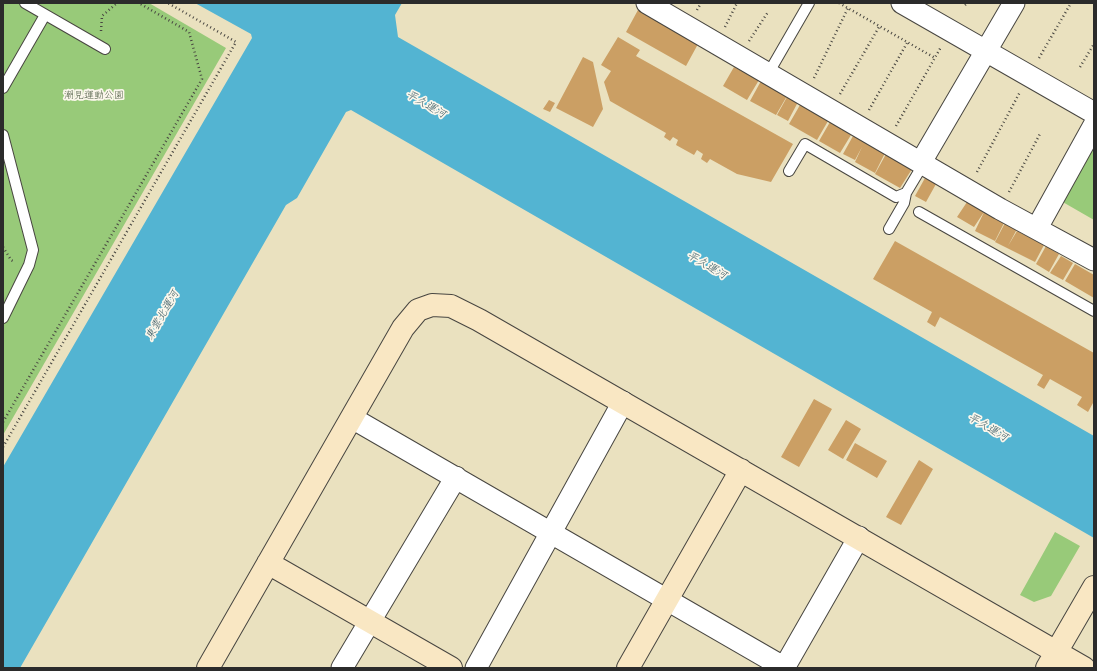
<!DOCTYPE html>
<html>
<head>
<meta charset="utf-8">
<style>
  body { margin:0 }
  #map { position:relative; width:1097px; height:671px; overflow:hidden; background:#eae1bf; font-family:Mali,sans-serif }
  canvas { display:block }
  .frame { position:absolute; inset:0; border:4px solid #2b2b2b; pointer-events:none }
</style>
</head>
<body>
<div id="map">
<canvas width="1097" height="671"></canvas>
<div class="frame"></div>
</div>
<script>
const c = document.querySelector('canvas').getContext('2d');
c.lineJoin = 'round';
function paint(path, color) {
  c.fillStyle = color;
  c.fill(path, 'evenodd');
}
function shape(rows) {
  const path = new Path2D();
  for (const r of rows) {
    path.moveTo(r[0], r[1]);
    for (let i = 2; i < r.length; i += 2) path.lineTo(r[i], r[i + 1]);
  }
  return path;
}
function strokePath(path, color, width, dash) {
  c.strokeStyle = color;
  c.lineWidth = width;
  c.lineCap = dash ? 'butt' : 'round';
  c.setLineDash(dash || []);
  c.stroke(path);
}
function write(font, color, halo, rows, align = 'center') {
  c.font = font + ' Mali,"Klee One",sans-serif';
  c.lineWidth = 3.5;
  c.setLineDash([]);
  c.textBaseline = 'middle';
  c.strokeStyle = halo;
  c.fillStyle = color;
  for (const [text, x, y, turn = 0] of rows) {
    c.save();
    c.translate(x, y);
    c.rotate((+turn || 0) * Math.PI / 180);
    c.textAlign = isNaN(turn) ? turn : align;
    if (halo) c.strokeText(text, 0, 0);
    c.fillText(text, 0, 0);
    c.restore();
  }
}
paint(shape([
  [3,3,149,3,226,48,3,435],
  [1094,144,1094,220,1061,201],
  [1055,532,1080,546,1051,596,1034,602,1020,595]
]), '#98ca79');
paint(shape([
  [195,3,402,3,395,15,398,37,1094,436,1094,538,351,110,346,112,297,198,286,205,20,668,3,668,3,467,252,38,251,34]
]), '#53b4d2');
paint(shape([
  [638,10,698,44,686,66,626,32],
  [618,37,640,50,636,56,793,144,771,182,737,174,710,159,707,163,701,159,703,154,697,150,694,155,676,145,678,140,673,137,670,141,664,137,666,133,610,101,604,82,611,71,601,65],
  [583,57,593,62,603,109,593,127,556,108],
  [734,67,759,80,747,100,723,86],
  [761,81,787,96,776,115,750,101],
  [787,97,798,102,788,121,777,115],
  [549,100,555,103,550,112,543,109],
  [800,105,828,121,817,140,789,124],
  [830,122,851,135,840,153,819,141],
  [853,136,885,153,875,173,855,162,862,147,855,160,843,154],
  [886,154,912,169,900,188,875,174],
  [925,178,936,184,926,202,915,196],
  [967,202,984,212,974,227,957,217],
  [985,210,1005,221,995,241,975,231],
  [1005,223,1017,229,1008,246,1017,231,1044,245,1035,262,995,242],
  [895,241,1094,353,1094,404,1093,403,1088,412,1077,405,1082,397,1050,379,1044,389,1037,385,1043,375,940,317,935,327,927,322,932,312,873,279],
  [1046,246,1059,254,1049,272,1036,264],
  [1061,256,1073,263,1063,280,1050,273],
  [1075,264,1094,275,1094,298,1065,281],
  [814,399,832,409,799,467,781,457],
  [846,420,861,429,843,459,828,450],
  [855,443,887,461,877,478,846,460],
  [919,460,933,469,901,525,886,517]
]), '#cb9f64');
const lane = shape([
  [25,3,105,49],
  [768,74,809,3],
  [3,88,45,15],
  [3,135,33,250,29,265,3,318],
  [789,171,805,144,896,197,906,193],
  [919,212,1094,311],
  [889,229,904,203,906,193,924,163]
]);
const street = shape([
  [647,3,1000,209,1094,260],
  [902,3,1094,113],
  [921,162,1014,3],
  [1037,228,1094,125],
  [352,418,785,668],
  [342,668,456,477],
  [476,668,623,402],
  [784,668,859,537]
]);
const secondary = shape([
  [268,563,451,668],
  [208,668,403,328,418,310,432,305,451,306,479,320,1084,668],
  [628,668,741,470],
  [1047,668,1094,587]
]);
strokePath(lane, '#484641', 12);
strokePath(street, '#484641', 23);
strokePath(secondary, '#484641', 24);
strokePath(shape([
  [839,3,935,58],
  [965,5,967,3],
  [697,10,701,3],
  [725,27,737,3],
  [101,31,102,16,117,3],
  [749,41,768,12],
  [1039,58,1071,3],
  [1080,67,1094,44],
  [814,78,848,8],
  [840,94,879,27],
  [869,110,907,43],
  [896,126,941,47],
  [977,172,1020,92],
  [1009,192,1041,132],
  [3,247,11,260,15,262],
  [3,422,202,79,189,32,139,3],
  [3,447,236,42,168,3]
]), '#484641', 2.5, [1, 3]);
strokePath(lane, '#fff', 10);
strokePath(street, '#fff', 21);
strokePath(secondary, '#f9e7c3', 22);
write('10px', '#4c5b42', '#fbf7ec', [
  ["潮見運動公園",94,95]
]);
write('italic 11px', '#395b65', '#fbf7ec', [
  ["平久運河",426,104,30],
  ["平久運河",707,265,30],
  ["東雲北運河",162,315,-60],
  ["平久運河",988,427,30]
]);
</script>
</body>
</html>
